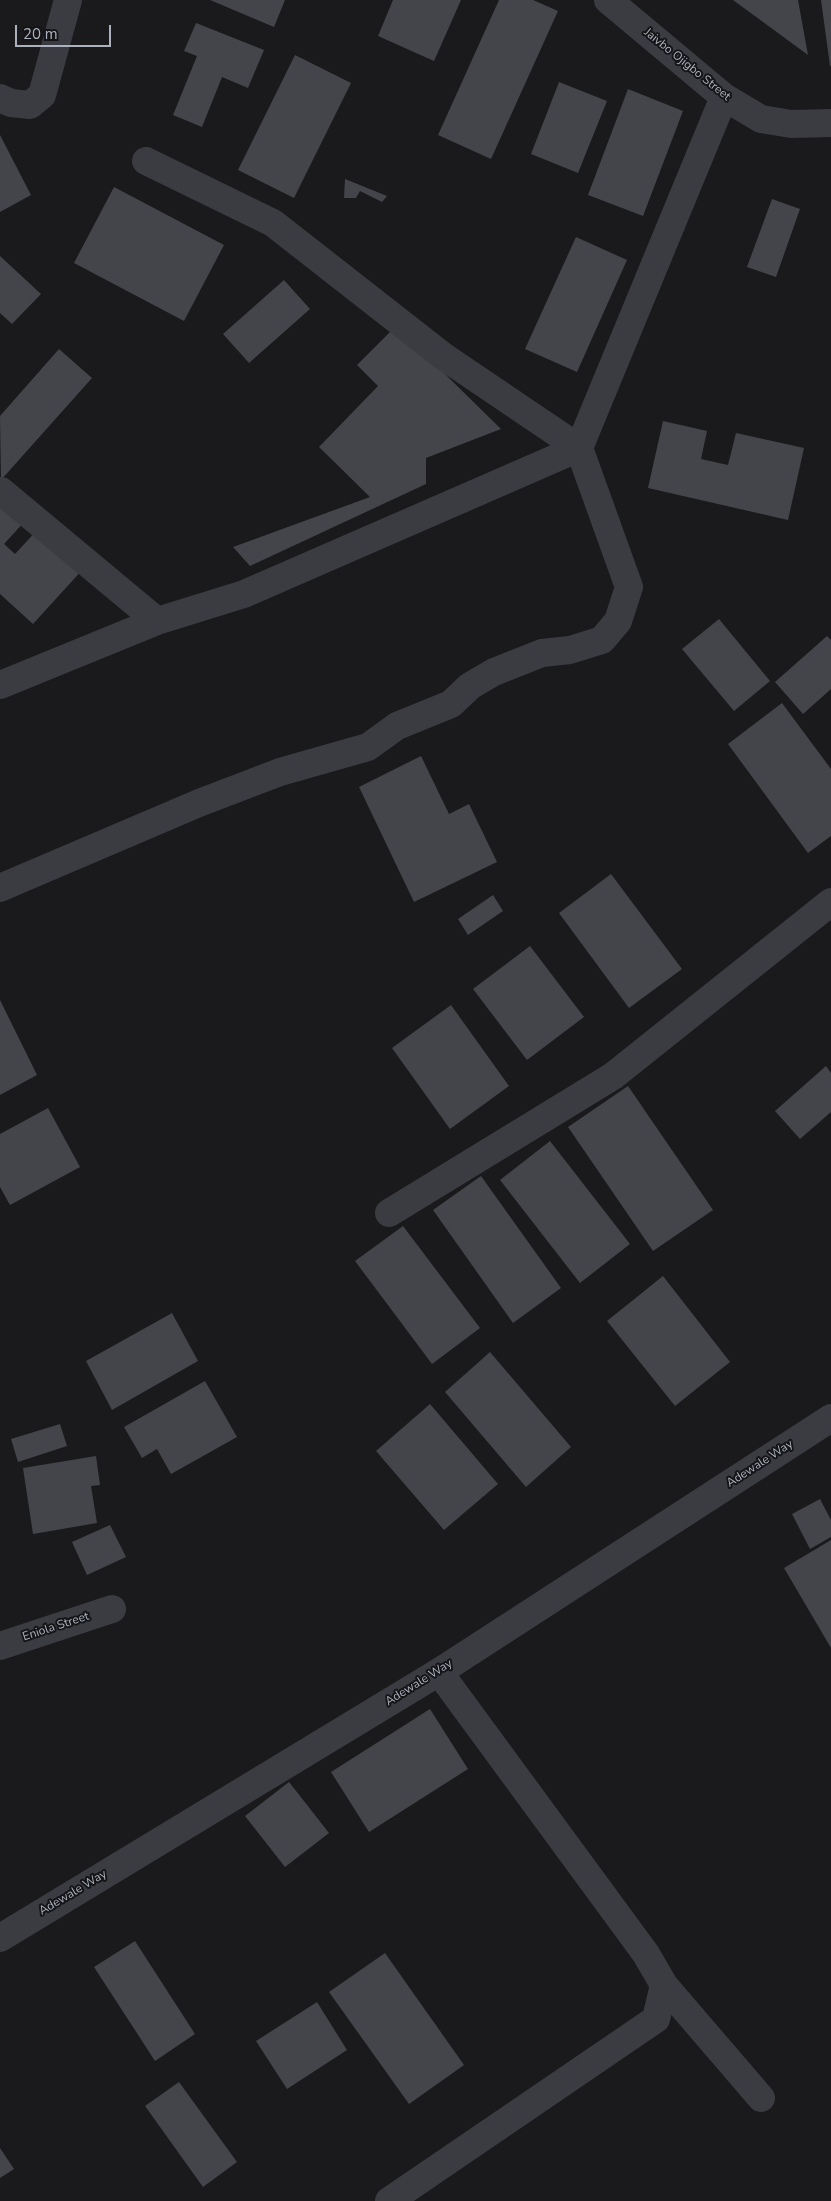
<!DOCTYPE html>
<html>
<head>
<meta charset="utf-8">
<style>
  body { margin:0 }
  #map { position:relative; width:831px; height:2201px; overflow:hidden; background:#1a1a1d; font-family:"Nunito Sans",sans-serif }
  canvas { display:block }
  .scale { position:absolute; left:15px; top:25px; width:96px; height:22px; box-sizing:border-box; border:2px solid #acb2bd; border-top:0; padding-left:6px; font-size:15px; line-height:18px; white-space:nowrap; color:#acb2bd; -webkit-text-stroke:4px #151518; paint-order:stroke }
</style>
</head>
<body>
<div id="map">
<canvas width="831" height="2201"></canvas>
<div class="scale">20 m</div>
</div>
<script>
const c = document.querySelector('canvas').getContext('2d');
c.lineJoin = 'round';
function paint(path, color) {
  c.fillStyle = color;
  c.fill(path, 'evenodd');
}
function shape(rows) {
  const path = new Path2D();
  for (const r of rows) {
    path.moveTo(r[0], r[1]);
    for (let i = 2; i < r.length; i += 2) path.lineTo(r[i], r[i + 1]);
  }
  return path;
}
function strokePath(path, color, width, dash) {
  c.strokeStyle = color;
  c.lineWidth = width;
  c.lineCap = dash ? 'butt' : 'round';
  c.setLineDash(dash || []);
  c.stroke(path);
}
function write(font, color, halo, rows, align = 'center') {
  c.font = font + ' "Nunito Sans",sans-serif';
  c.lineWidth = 4;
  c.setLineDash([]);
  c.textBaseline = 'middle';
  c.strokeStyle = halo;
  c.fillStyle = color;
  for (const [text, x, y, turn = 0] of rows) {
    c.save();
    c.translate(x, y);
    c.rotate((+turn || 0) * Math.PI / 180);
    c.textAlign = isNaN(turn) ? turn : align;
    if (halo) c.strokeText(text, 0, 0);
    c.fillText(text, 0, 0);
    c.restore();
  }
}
paint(shape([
  [210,0,285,0,274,27],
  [393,0,461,0,434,61,378,36],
  [499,0,533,0,558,11,491,159,438,135],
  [733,0,798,0,808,55],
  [821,0,831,0,831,66,830,66],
  [196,23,264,50,248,88,222,77,202,127,173,115,197,56,184,51],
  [295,55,351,83,294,198,238,170],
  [559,82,607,101,578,173,531,154],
  [628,89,683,111,643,216,588,195],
  [0,135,31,195,0,212],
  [345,179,387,196,382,202,360,191,356,198,344,198],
  [114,187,224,245,184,321,74,263],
  [772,199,800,209,776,277,747,267],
  [576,237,627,260,577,372,525,349],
  [0,256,41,294,12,324,0,313],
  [284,280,310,309,249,363,223,334],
  [396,326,501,429,426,458,426,484,250,566,233,547,370,497,319,447,378,386,357,365],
  [59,349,92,378,1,480,0,416],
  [663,421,707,431,701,459,728,465,736,433,804,448,788,520,648,488],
  [0,497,26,520,4,544,15,554,39,528,84,568,33,624,0,594],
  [719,619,770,681,734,711,682,649],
  [827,636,831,640,831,689,803,714,775,682],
  [782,703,831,769,831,836,808,853,728,744],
  [421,756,449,814,469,804,497,862,414,902,359,787],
  [611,874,682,969,629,1008,559,913],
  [493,895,503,911,468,935,458,919],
  [530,946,584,1017,527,1060,473,989],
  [0,1000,37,1075,0,1095],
  [451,1005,509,1086,450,1129,392,1048],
  [826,1066,831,1073,831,1112,800,1139,775,1111],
  [628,1086,713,1210,653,1251,568,1127],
  [48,1108,80,1167,10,1205,0,1187,0,1134],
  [550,1141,630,1244,580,1283,500,1180],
  [481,1176,561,1288,513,1323,433,1210],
  [403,1226,480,1328,432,1364,355,1261],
  [663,1276,730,1362,675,1406,607,1321],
  [172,1313,198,1361,112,1410,86,1361],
  [490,1352,571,1447,526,1487,445,1392],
  [205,1381,237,1437,171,1474,157,1449,142,1458,124,1427],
  [430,1404,498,1484,444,1530,376,1451],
  [60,1424,67,1446,18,1462,11,1439],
  [96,1456,100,1485,91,1486,97,1523,33,1534,23,1468],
  [820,1499,831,1520,831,1537,810,1549,792,1514],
  [110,1525,126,1557,87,1575,72,1542],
  [831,1540,831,1648,784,1568],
  [430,1709,468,1769,369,1832,331,1772],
  [289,1782,329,1833,285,1867,245,1816],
  [135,1941,195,2034,155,2061,94,1967],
  [385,1953,464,2065,409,2104,329,1992],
  [317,2002,347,2050,287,2089,256,2041],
  [179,2082,237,2162,203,2187,145,2106],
  [0,2148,14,2169,0,2178]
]), '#44454a');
strokePath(shape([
  [608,0,724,97,761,119,791,124,831,123],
  [0,98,11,103,30,105,42,95,68,0],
  [1,491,157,621],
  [0,685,157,621,244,594,579,448,724,97],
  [0,888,199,803,280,772,368,747,397,726,451,704,470,686,494,672,542,653,570,650,602,640,618,621,629,587,579,448,443,356,273,223,146,161],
  [389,1213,613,1076,831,902],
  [0,1646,112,1609],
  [0,1938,439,1672,831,1418],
  [664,1985,761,2098],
  [389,2201,656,2019,664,1985,646,1954,439,1672]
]), '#3b3c42', 28);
write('12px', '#acb2bd', '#151518', [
  ["Jaivbo Ojigbo Street",687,65,39],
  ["Adewale Way",760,1464,-33],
  ["Eniola Street",56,1627,-18],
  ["Adewale Way",419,1683,-32],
  ["Adewale Way",73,1893,-31]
]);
</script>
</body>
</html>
